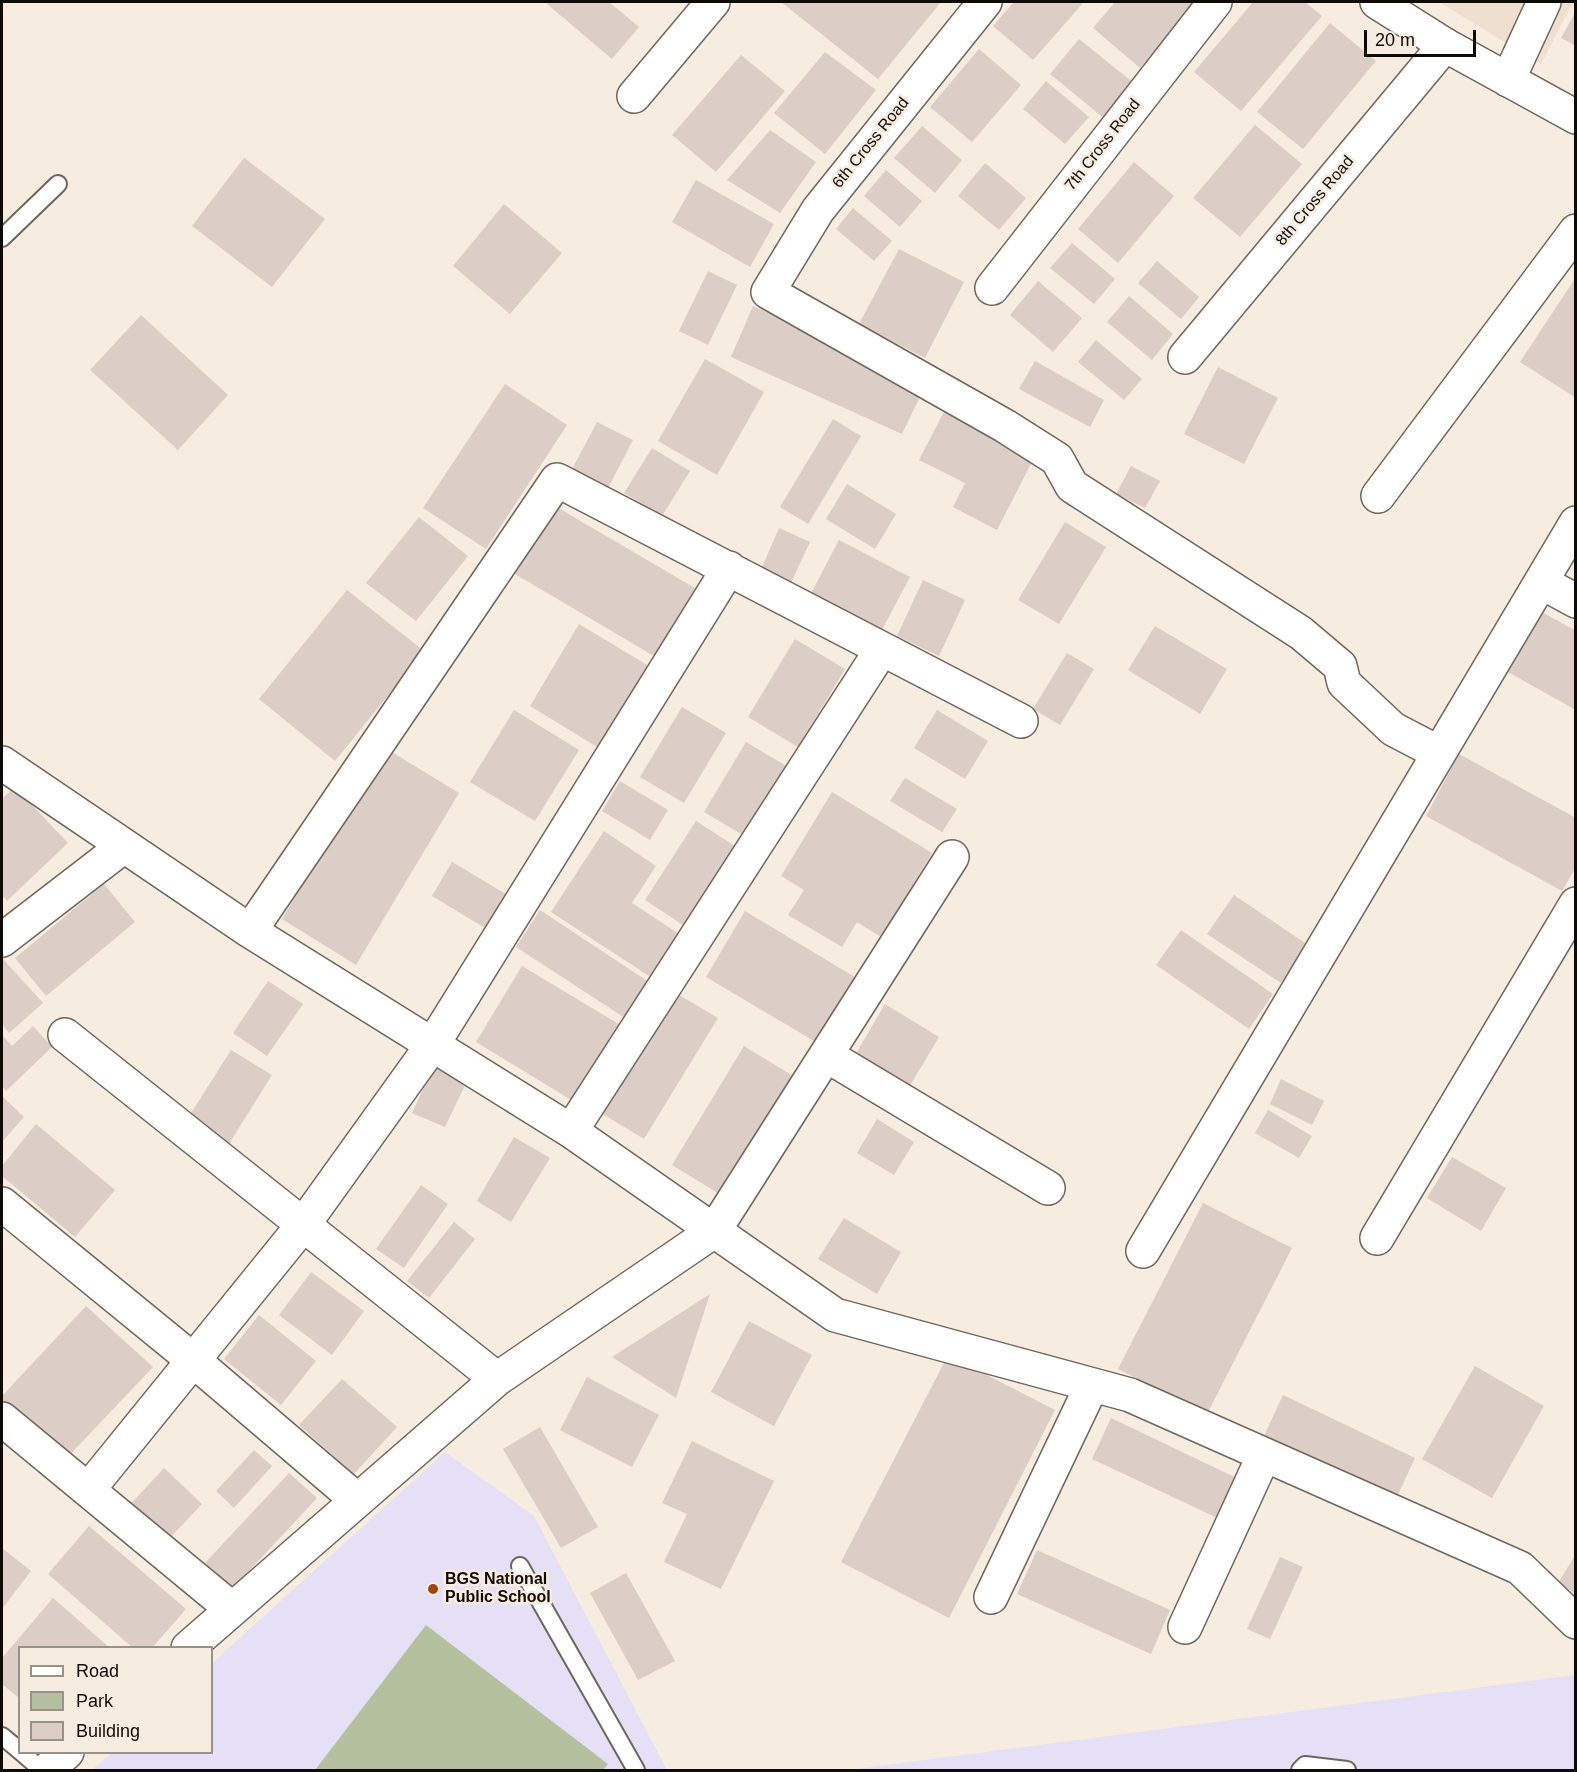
<!DOCTYPE html>
<html>
<head>
<meta charset="utf-8">
<style>
  body { margin:0 }
  #map { position:relative; width:1577px; height:1772px; overflow:hidden; background:#f6ece0; font-family:Arial,sans-serif }
  canvas { display:block }
  .frame { position:absolute; inset:0; border:3px solid #0e0b07; pointer-events:none }
  .legend { position:absolute; left:18px; top:1646px; width:195px; height:108px; box-sizing:border-box; background:#f6ece0; border:2px solid #999289; margin:0; padding:8px 10px; list-style:none; font-size:18px; color:#0e0b07 }
  .legend li { display:flex; align-items:center; gap:12px; height:30px }
  .legend b { width:30px; border:2px solid #999289 }
  .scale { position:absolute; left:1364px; top:30px; width:112px; height:27px; box-sizing:border-box; border:3px solid #0e0b07; border-top:0; padding-left:8px; font-size:18px; line-height:21px; white-space:nowrap; color:#0e0b07; -webkit-text-stroke:4px #f6ece0; paint-order:stroke }
</style>
</head>
<body>
<div id="map">
<canvas width="1577" height="1772"></canvas>
<div class="frame"></div>
<ul class="legend">
<li><b style="height:8px;background:#fff"></b>Road</li>
<li><b style="height:16px;background:#b4c09e"></b>Park</li>
<li><b style="height:16px;background:#dccdc7"></b>Building</li>
</ul>
<div class="scale">20 m</div>
</div>
<script>
const c = document.querySelector('canvas').getContext('2d');
c.lineJoin = 'round';
function paint(path, color) {
  c.fillStyle = color;
  c.fill(path, 'evenodd');
}
function shape(rows) {
  const path = new Path2D();
  for (const r of rows) {
    path.moveTo(r[0], r[1]);
    for (let i = 2; i < r.length; i += 2) path.lineTo(r[i], r[i + 1]);
  }
  return path;
}
function strokePath(path, color, width, dash) {
  c.strokeStyle = color;
  c.lineWidth = width;
  c.lineCap = dash ? 'butt' : 'round';
  c.setLineDash(dash || []);
  c.stroke(path);
}
function write(font, color, halo, rows, align = 'center') {
  c.font = font + ' Arial,sans-serif';
  c.lineWidth = 5;
  c.setLineDash([]);
  c.textBaseline = 'middle';
  c.strokeStyle = halo;
  c.fillStyle = color;
  for (const [text, x, y, turn = 0] of rows) {
    c.save();
    c.translate(x, y);
    c.rotate((+turn || 0) * Math.PI / 180);
    c.textAlign = isNaN(turn) ? turn : align;
    if (halo) c.strokeText(text, 0, 0);
    c.fillText(text, 0, 0);
    c.restore();
  }
}
paint(shape([
  [1439,2,1573,2,1541,64]
]), '#eedfce');
paint(shape([
  [445,1452,534,1516,667,1770,92,1770,112,1753,212,1752,212,1663],
  [1575,1675,1575,1770,848,1770]
]), '#e5e0f6');
paint(shape([
  [426,1625,608,1764,603,1770,315,1770]
]), '#b4c09e');
paint(shape([
  [549,2,609,2,639,27,612,59,547,4],
  [781,2,941,2,878,79],
  [1014,2,1084,2,1033,60,993,26],
  [1115,2,1196,2,1140,68,1093,28],
  [1253,2,1305,2,1322,16,1241,111,1194,72],
  [1576,11,1576,46,1561,38],
  [1330,23,1376,61,1303,149,1257,112],
  [1079,39,1135,84,1106,120,1050,74],
  [979,49,1021,85,972,142,930,107],
  [825,52,876,90,825,154,774,113],
  [741,55,785,91,716,172,672,135],
  [1046,81,1089,117,1065,144,1023,109],
  [1255,125,1302,164,1240,237,1193,198],
  [922,126,962,160,935,193,894,158],
  [770,130,816,162,780,213,727,180],
  [244,158,325,219,272,287,192,226],
  [1134,162,1174,196,1118,263,1078,229],
  [985,163,1026,198,999,230,958,196],
  [886,170,922,201,900,227,864,196],
  [696,180,774,224,750,267,672,222],
  [504,204,562,253,510,314,453,266],
  [853,208,892,241,874,261,836,229],
  [1072,243,1115,279,1094,304,1050,268],
  [899,249,964,282,925,358,859,324],
  [1157,261,1199,297,1181,319,1138,283],
  [708,271,737,285,708,345,679,331],
  [1576,277,1576,398,1520,362],
  [1038,281,1082,318,1053,352,1010,315],
  [1129,296,1173,334,1152,360,1107,322],
  [753,306,926,384,902,434,731,357],
  [141,315,228,395,178,450,90,370],
  [1096,340,1142,379,1124,400,1078,362],
  [705,359,764,392,717,475,658,441],
  [1035,361,1104,400,1090,427,1019,389],
  [1218,367,1278,398,1244,464,1184,434],
  [505,384,567,425,486,549,423,508],
  [948,404,1038,450,997,530,953,507,965,483,919,460],
  [833,419,861,436,808,524,780,507],
  [597,422,633,440,605,494,569,475],
  [652,448,690,471,662,516,624,493],
  [1131,466,1160,481,1145,508,1116,494],
  [847,484,896,514,875,549,826,519],
  [555,506,700,591,659,659,515,574],
  [419,517,468,556,416,621,366,583],
  [1065,522,1106,547,1059,624,1018,600],
  [779,528,810,542,789,587,759,574],
  [839,540,910,577,876,641,805,605],
  [923,580,965,600,939,656,897,636],
  [347,590,424,651,335,761,259,699],
  [1542,612,1576,631,1574,709,1508,672],
  [579,624,649,666,599,748,530,706],
  [1155,626,1227,669,1200,714,1128,670],
  [795,639,845,669,798,747,748,717],
  [1067,653,1094,669,1060,725,1033,709],
  [682,707,726,733,684,803,640,777],
  [514,710,579,750,535,821,470,782],
  [937,710,988,741,965,779,914,748],
  [746,742,795,771,753,841,704,812],
  [385,748,459,793,356,965,282,919],
  [1459,754,1576,818,1576,867,1562,891,1426,816],
  [905,778,957,809,942,832,890,801],
  [620,781,668,810,650,840,602,811],
  [15,787,68,843,7,901,2,895,2,799],
  [832,792,932,853,881,937,857,922,842,947,788,915,804,890,781,876],
  [696,821,741,850,689,929,645,900],
  [604,831,656,866,632,903,687,939,658,982,551,912],
  [452,862,511,897,490,931,432,896],
  [104,884,135,922,46,996,15,958],
  [1234,895,1308,945,1281,983,1207,934],
  [540,910,655,986,631,1022,516,947],
  [745,911,858,979,819,1044,706,977],
  [1181,930,1273,994,1249,1029,1156,965],
  [3,959,43,1003,9,1033,2,1024],
  [522,966,627,1029,581,1106,476,1042],
  [268,981,303,1004,267,1056,233,1033],
  [674,992,718,1018,644,1139,601,1113],
  [885,1004,939,1037,908,1089,854,1057],
  [33,1026,52,1047,6,1091,2,1086,2,1035,12,1046],
  [744,1046,798,1079,726,1198,672,1165],
  [231,1050,272,1075,227,1147,186,1121],
  [434,1066,467,1081,445,1127,412,1113],
  [1281,1079,1324,1101,1312,1125,1270,1104],
  [2,1096,24,1117,2,1142],
  [1268,1110,1312,1136,1299,1158,1255,1133],
  [877,1119,914,1142,894,1175,857,1153],
  [36,1124,115,1190,75,1237,2,1176,2,1166],
  [514,1137,550,1158,511,1222,477,1201],
  [1452,1157,1506,1188,1481,1231,1427,1198],
  [421,1185,448,1204,404,1268,376,1249],
  [1203,1203,1292,1248,1207,1414,1118,1369],
  [844,1218,901,1252,877,1294,818,1259],
  [454,1222,475,1239,429,1298,407,1281],
  [311,1272,364,1311,332,1355,279,1315],
  [710,1294,676,1398,612,1357],
  [86,1306,153,1367,63,1462,2,1405,2,1396],
  [259,1315,316,1361,281,1405,224,1359],
  [749,1321,812,1355,774,1426,711,1392],
  [948,1355,1055,1410,949,1618,841,1562],
  [1475,1366,1544,1406,1492,1498,1422,1459],
  [587,1377,659,1415,632,1467,560,1430],
  [342,1379,397,1427,354,1474,299,1425],
  [1283,1395,1415,1458,1395,1501,1263,1438],
  [1111,1418,1245,1482,1226,1522,1092,1459],
  [540,1427,598,1527,561,1548,503,1449],
  [692,1441,774,1481,721,1589,664,1562,687,1514,662,1503],
  [254,1450,272,1466,234,1508,216,1491],
  [164,1468,202,1504,164,1544,126,1509],
  [289,1473,317,1498,233,1588,205,1563],
  [89,1526,186,1609,152,1648,133,1648,48,1574],
  [2,1548,31,1571,2,1609],
  [1037,1550,1170,1610,1151,1654,1017,1594],
  [1576,1554,1576,1594,1558,1583],
  [1280,1557,1303,1567,1270,1639,1247,1629],
  [626,1573,675,1661,638,1680,590,1593],
  [53,1598,110,1648,20,1648,20,1699,2,1684,2,1658]
]), '#dccdc7');
const service = shape([
  [2,238,58,184],
  [520,1566,636,1770],
  [2,1736,20,1751],
  [21,1752,42,1770],
  [1300,1770,1305,1765,1347,1770]
]);
const minor = shape([
  [985,2,818,210,768,292,1005,426,1057,459,1072,486,1301,633,1340,666,1344,683,1393,729,1439,753],
  [1508,80,1544,2],
  [634,96,713,2],
  [992,288,1215,2],
  [1185,357,1445,45],
  [1378,496,1576,231],
  [1541,582,1576,601],
  [2,763,250,931,571,1131,835,1315,1130,1395,1520,1568,1576,1622],
  [250,931,557,480,1021,721],
  [2,940,124,846],
  [65,1035,497,1379],
  [826,1055,1048,1188],
  [571,1131,882,649],
  [2,1204,193,1360,357,1500],
  [1377,1238,1576,904],
  [1143,1251,1576,523],
  [2,1419,232,1609],
  [88,1490,303,1225,433,1044,729,568],
  [991,1597,1092,1385],
  [1185,1627,1264,1455],
  [188,1648,497,1379,714,1231,952,857],
  [47,1770,67,1752]
]);
const tertiary = shape([
  [1377,2,1445,45,1576,117]
]);
strokePath(service, '#6e665c', 20);
strokePath(minor, '#6e665c', 36);
strokePath(tertiary, '#6e665c', 36);
strokePath(service, '#fff', 16);
strokePath(minor, '#fff', 33);
strokePath(tertiary, '#fff', 33);
for (const [x, y, r, color] of [
  [433,1589,6,"#a74214"]
]) {
  const dot = new Path2D();
  dot.arc(x, y, r, 0, 2 * Math.PI);
  c.fillStyle = color;
  c.fill(dot);
  strokePath(dot, '#f6ece0', 2);
}
write('16px', '#0e0b07', '#f6ece0', [
  ["6th Cross Road",871,143,-51],
  ["7th Cross Road",1103,145,-52],
  ["8th Cross Road",1315,201,-50]
]);
write('bold 16px', '#0e0b07', '#f6ece0', [
  ["BGS National",445,1580],
  ["Public School",445,1598]
], 'left');
</script>
</body>
</html>
